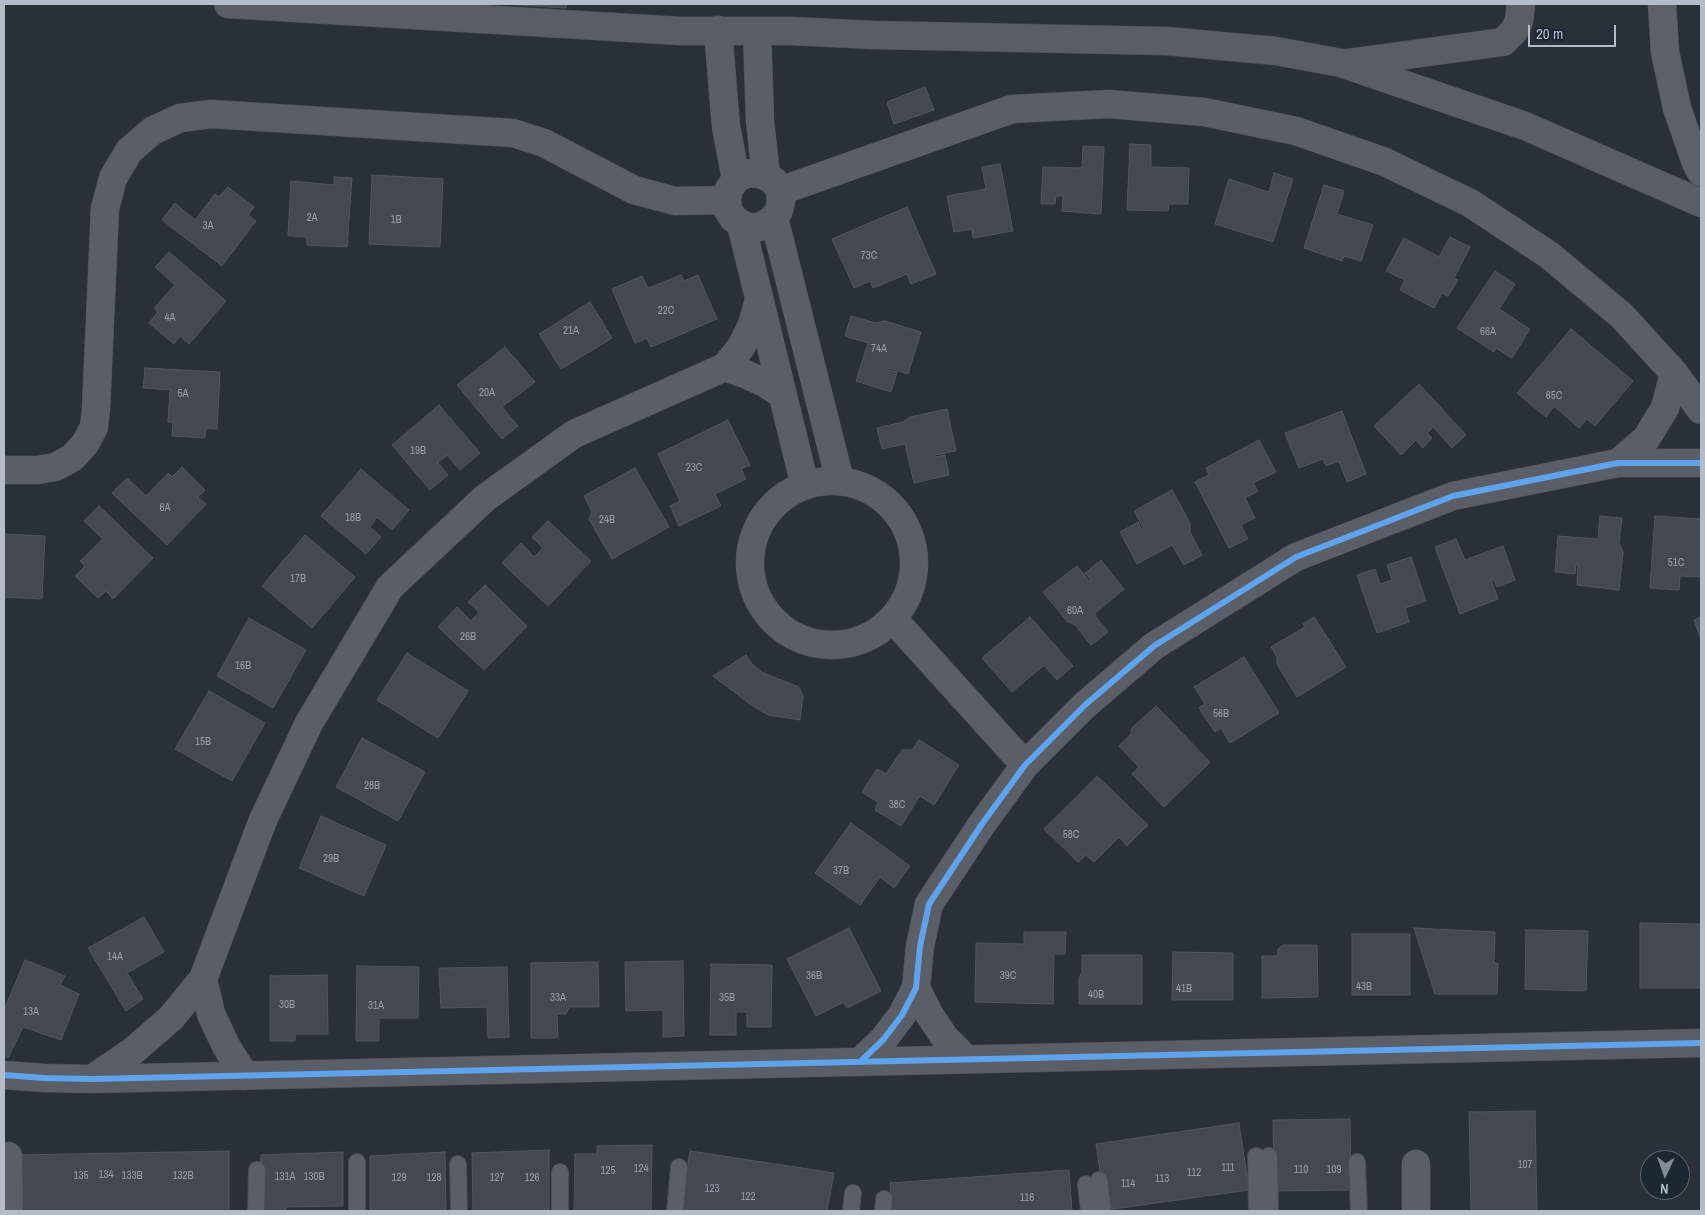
<!DOCTYPE html>
<html>
<head>
<meta charset="utf-8">
<style>
  body { margin:0 }
  #map { position:relative; width:1705px; height:1215px; overflow:hidden; background:#2a3038; font-family:"Archivo Narrow",sans-serif }
  canvas { display:block }
  .frame { position:absolute; inset:0; border:5px solid #b4bcc9; pointer-events:none }
  .north { position:absolute; left:1640px; top:1150px; width:50px; height:50px; box-sizing:border-box; background:#1d2633; border:1px solid #59626f; border-radius:50%; rotate:183deg; font-size:14px; font-weight:700; line-height:20px; text-align:center; color:#b4bcc9 }
  .north::after { content:''; display:block; margin:auto; width:18px; height:22px; background:#848b96; clip-path:polygon(50% 0,100% 100%,50% 72%,0 100%) }
  .scale { position:absolute; left:1528px; top:25px; width:88px; height:22px; box-sizing:border-box; border:2px solid #b4bcc9; border-top:0; padding-left:6px; font-size:15px; line-height:18px; white-space:nowrap; color:#b4bcc9; -webkit-text-stroke:4px #1d2633; paint-order:stroke }
</style>
</head>
<body>
<div id="map">
<canvas width="1705" height="1215"></canvas>
<div class="frame"></div>
<div class="north">N</div>
<div class="scale">20 m</div>
</div>
<script>
const c = document.querySelector('canvas').getContext('2d');
c.lineJoin = 'round';
function paint(path, color) {
  c.fillStyle = color;
  c.fill(path, 'evenodd');
}
function shape(rows) {
  const path = new Path2D();
  for (const r of rows) {
    if (r.length === 3) {
      path.moveTo(r[0] + r[2], r[1]);
      path.arc(r[0], r[1], r[2], 0, 2 * Math.PI);
      continue;
    }
    path.moveTo(r[0], r[1]);
    for (let i = 2; i < r.length; i += 2) path.lineTo(r[i], r[i + 1]);
  }
  return path;
}
function strokePath(path, color, width, dash) {
  c.strokeStyle = color;
  c.lineWidth = width;
  c.lineCap = dash ? 'butt' : 'round';
  c.setLineDash(dash || []);
  c.stroke(path);
}
function write(font, color, halo, rows, align = 'center') {
  c.font = font + ' "Archivo Narrow",sans-serif';
  c.lineWidth = 4;
  c.setLineDash([]);
  c.textBaseline = 'middle';
  c.strokeStyle = halo;
  c.fillStyle = color;
  for (const [text, x, y, turn = 0] of rows) {
    c.save();
    c.translate(x, y);
    c.rotate((+turn || 0) * Math.PI / 180);
    c.textAlign = isNaN(turn) ? turn : align;
    if (halo) c.strokeText(text, 0, 0);
    c.fillText(text, 0, 0);
    c.restore();
  }
}
const building = shape([
  [502,4,566,4,566,8,502,4],
  [925,87,934,110,894,124,887,102,925,87],
  [1130,144,1151,145,1151,167,1189,168,1188,204,1169,204,1168,211,1127,210,1130,144],
  [1083,146,1104,147,1101,214,1062,211,1063,196,1056,196,1055,204,1041,204,1043,167,1082,168,1083,146],
  [1000,164,1013,231,973,238,972,229,954,232,947,196,986,189,982,167,1000,164],
  [1274,173,1293,179,1273,242,1215,224,1229,179,1269,192,1274,173],
  [372,175,443,179,440,247,369,244,372,175],
  [334,177,352,178,347,247,307,245,307,237,288,236,291,181,334,185,334,177],
  [1324,185,1344,191,1337,214,1373,225,1361,261,1344,256,1342,261,1304,248,1324,185],
  [228,187,254,207,248,215,256,221,222,266,162,220,175,203,195,220,215,194,219,197,228,187],
  [907,207,936,274,911,284,907,274,873,288,870,281,854,288,832,239,907,207],
  [1450,237,1470,247,1454,278,1458,280,1448,296,1442,293,1434,308,1400,290,1405,280,1386,271,1404,238,1439,257,1450,237],
  [169,252,226,301,189,344,180,336,174,344,149,323,158,312,154,308,175,285,155,267,169,252],
  [1495,271,1515,284,1499,309,1530,329,1512,358,1496,348,1494,352,1457,328,1495,271],
  [681,275,684,281,698,275,717,319,651,347,647,338,635,343,612,289,642,276,648,288,681,275],
  [590,302,612,338,561,369,539,334,590,302],
  [851,316,876,323,885,321,921,332,908,374,889,368,888,370,897,372,891,392,856,381,868,343,845,336,851,316],
  [1571,329,1633,381,1595,426,1587,419,1579,428,1554,406,1546,417,1517,393,1571,329],
  [505,347,535,382,502,407,518,426,502,439,457,385,505,347],
  [145,368,220,372,217,429,206,428,205,438,172,436,173,422,168,422,170,390,143,388,145,368],
  [1419,384,1466,435,1452,448,1433,427,1427,433,1432,438,1423,448,1416,440,1401,455,1374,426,1419,384],
  [439,405,480,453,460,470,447,455,438,463,448,475,430,490,392,445,439,405],
  [947,409,956,451,935,455,936,457,945,455,949,475,914,483,905,444,882,449,877,428,903,422,910,417,947,409],
  [1342,411,1366,474,1347,482,1339,461,1326,466,1323,459,1299,468,1285,433,1342,411],
  [728,420,750,465,741,469,746,479,715,494,721,506,679,526,670,506,680,501,658,454,728,420],
  [1259,440,1276,472,1253,483,1258,491,1245,498,1255,518,1241,525,1248,539,1229,548,1195,482,1209,475,1206,468,1259,440],
  [182,467,205,490,198,497,206,504,167,545,112,493,127,478,146,496,168,473,172,477,182,467],
  [635,468,669,527,612,559,589,519,592,512,584,496,635,468],
  [361,469,409,510,392,530,377,517,370,527,381,537,366,554,321,516,361,469],
  [1172,490,1190,523,1190,532,1202,555,1184,565,1172,545,1137,564,1120,532,1138,522,1142,530,1144,529,1134,511,1172,490],
  [99,506,153,558,113,599,106,591,98,598,75,576,85,566,80,561,103,539,84,521,99,506],
  [1600,516,1622,518,1619,544,1623,552,1619,590,1577,585,1578,565,1576,564,1575,574,1555,572,1558,536,1598,539,1600,516],
  [1655,516,1701,519,1701,577,1680,576,1679,590,1650,588,1655,516],
  [548,521,591,561,548,606,502,563,521,543,534,557,543,548,532,537,548,521],
  [4,534,45,536,42,599,4,597,4,534],
  [305,535,355,577,312,628,262,586,305,535],
  [1456,539,1465,560,1503,546,1515,580,1497,587,1493,579,1491,579,1498,599,1460,614,1435,547,1456,539],
  [1411,557,1426,601,1405,608,1409,622,1377,633,1357,575,1375,569,1380,584,1392,580,1387,565,1411,557],
  [1101,560,1124,589,1094,614,1108,632,1091,645,1075,625,1067,621,1043,592,1077,566,1090,582,1091,580,1085,573,1101,560],
  [485,585,527,626,484,670,438,627,457,607,471,621,479,612,468,602,485,585],
  [1030,617,1073,666,1057,680,1044,665,1012,692,982,658,1030,617],
  [1314,617,1346,667,1297,697,1277,664,1277,657,1271,647,1305,627,1303,624,1314,617],
  [1701,617,1701,639,1694,620,1701,617],
  [249,618,306,650,273,708,217,676,249,618],
  [407,653,468,691,438,738,377,700,407,653],
  [746,655,752,664,763,673,799,687,803,696,800,720,768,715,750,704,713,676,746,655],
  [1244,657,1279,713,1230,743,1221,728,1215,732,1199,708,1205,704,1194,687,1244,657],
  [209,691,265,723,232,781,175,749,209,691],
  [1156,706,1210,762,1164,807,1132,774,1139,767,1119,746,1131,734,1132,728,1156,706],
  [362,738,425,772,398,821,336,787,362,738],
  [919,740,959,765,934,805,920,796,901,826,875,810,878,802,862,792,877,769,886,774,902,750,912,750,919,740],
  [1097,776,1148,825,1127,846,1119,837,1094,862,1086,855,1078,862,1044,829,1097,776],
  [321,816,386,845,364,896,299,868,321,816],
  [851,823,910,866,894,888,880,877,860,905,815,873,851,823],
  [144,917,164,952,127,973,143,999,126,1011,88,948,144,917],
  [1640,923,1701,924,1701,988,1640,988,1640,923],
  [849,928,881,991,847,1008,844,1002,816,1016,787,959,849,928],
  [1414,928,1495,932,1494,962,1498,964,1497,994,1435,994,1414,928],
  [1526,930,1588,931,1586,991,1525,989,1526,930],
  [1024,932,1066,932,1065,954,1054,954,1053,1004,975,1002,976,943,1024,944,1024,932],
  [1352,934,1410,934,1410,995,1352,995,1352,934],
  [1284,945,1317,945,1318,997,1262,998,1262,956,1278,956,1278,949,1284,945],
  [1173,952,1233,953,1233,1000,1172,1000,1173,952],
  [1082,955,1142,955,1142,1004,1079,1004,1079,978,1082,972,1082,955],
  [25,960,65,976,60,985,79,994,61,1040,23,1027,8,1058,4,1056,4,1010,25,960],
  [683,961,684,1036,663,1037,663,1010,626,1011,625,962,683,961],
  [598,962,599,1007,569,1007,566,1014,557,1014,558,1038,531,1038,531,963,598,962],
  [711,964,772,965,771,1027,747,1027,747,1012,736,1012,736,1035,710,1035,711,964],
  [357,966,419,967,418,1018,379,1018,379,1041,356,1041,357,966],
  [507,967,509,1037,488,1038,487,1007,441,1008,439,968,507,967],
  [327,975,328,1034,295,1034,295,1041,270,1041,270,976,327,975],
  [1535,1111,1537,1211,1471,1211,1469,1112,1535,1111],
  [1350,1119,1351,1190,1274,1191,1273,1120,1350,1119],
  [1239,1123,1249,1190,1106,1210,1096,1144,1239,1123],
  [652,1145,651,1211,574,1211,575,1154,597,1154,597,1146,652,1145],
  [549,1150,549,1211,473,1211,472,1153,549,1150],
  [229,1151,229,1211,19,1211,20,1155,229,1151],
  [690,1151,834,1173,827,1211,681,1211,690,1151],
  [343,1152,343,1206,286,1207,286,1211,258,1211,261,1155,343,1152],
  [445,1152,446,1211,370,1211,370,1156,445,1152],
  [1069,1170,1072,1211,892,1211,890,1183,1069,1170]
]);
paint(building, '#444950');
strokePath(building, '#52575f', 1);
const service = shape([
  [1256,1156,1257,1211],
  [1269,1156,1270,1211],
  [1357,1162,1359,1211],
  [458,1164,459,1211],
  [560,1172,560,1211],
  [1099,1180,1103,1211],
  [1086,1184,1089,1211],
  [256,1211,257,1170],
  [357,1211,357,1162],
  [675,1211,679,1167],
  [851,1211,853,1193],
  [883,1211,884,1199]
]);
const minor = shape([
  [718,30,726,127,736,179,729,189,727,200,728,210,733,218,741,224,749,227,759,227,767,223,774,218,779,210,781,201,780,191,775,182,766,176,755,173,745,174,736,179],
  [757,32,760,121,766,176],
  [780,191,1012,109,1109,104,1204,112,1296,131,1385,162,1470,203,1549,255,1622,316,1674,373,1701,410],
  [774,218,840,481],
  [741,224,805,486],
  [725,367,745,374,765,383,783,395],
  [1618,463,1646,439,1665,408,1674,373],
  [4,470,37,470,55,467,72,458,85,444,94,427,96,409,105,208,113,178,129,151,152,131,180,118,211,114,513,133,544,143,634,190,675,201,727,200],
  [832,563,82],
  [893,619,1025,765],
  [203,979,211,1014,226,1046,245,1076],
  [916,988,929,1014,945,1038,966,1059],
  [861,1061,883,1040,902,1015,916,988,920,946,929,904,982,824,1025,765,1085,705,1154,646,1296,557,1453,496,1618,463,1701,463],
  [4,1075,44,1078,92,1079,1701,1043],
  [92,1079,133,1051,171,1018,203,979,263,820,309,723,390,587,485,498,574,434,725,367,741,347,752,325,759,300],
  [8,1156,9,1211],
  [1416,1211,1416,1164]
]);
const secondary = shape([
  [228,4,681,31,790,31,874,35,1166,41,1276,51,1341,63,1525,126,1701,203],
  [1347,63,1503,42,1514,31,1519,21,1521,4]
]);
const primary = shape([
  [1662,4,1665,52,1677,108,1696,163,1701,172]
]);
strokePath(service, '#484c53', 18);
strokePath(minor, '#484c53', 29);
strokePath(secondary, '#484c53', 29);
strokePath(primary, '#484c55', 29);
strokePath(service, '#5a5e66', 16);
strokePath(minor, '#5a5e66', 28);
strokePath(secondary, '#595d64', 28);
strokePath(primary, '#5c6168', 28);
strokePath(shape([
  [861,1061,883,1040,902,1015,916,988,920,946,929,904,982,824,1025,765,1085,705,1154,646,1296,557,1453,496,1618,463,1701,463],
  [4,1075,44,1078,92,1079,1701,1043]
]), '#60a3ed', 6);
write('11px', '#989fab', null, [
  ["2A",312,218],
  ["1B",396,220],
  ["3A",208,226],
  ["73C",869,256],
  ["22C",666,311],
  ["4A",170,318],
  ["21A",571,331],
  ["66A",1488,332],
  ["74A",879,349],
  ["20A",487,393],
  ["5A",183,394],
  ["65C",1554,396],
  ["19B",418,451],
  ["23C",694,468],
  ["6A",165,508],
  ["18B",353,518],
  ["24B",607,520],
  ["51C",1676,563],
  ["17B",298,579],
  ["60A",1075,611],
  ["26B",468,637],
  ["16B",243,666],
  ["56B",1221,714],
  ["15B",203,742],
  ["28B",372,786],
  ["38C",897,805],
  ["58C",1071,835],
  ["29B",331,859],
  ["37B",841,871],
  ["14A",115,957],
  ["36B",814,976],
  ["39C",1008,976],
  ["43B",1364,987],
  ["41B",1184,989],
  ["40B",1096,995],
  ["33A",558,998],
  ["35B",727,998],
  ["30B",287,1005],
  ["31A",376,1006],
  ["13A",31,1012],
  ["107",1525,1165],
  ["111",1228,1168],
  ["124",641,1169],
  ["110",1301,1170],
  ["109",1334,1170],
  ["125",608,1171],
  ["112",1194,1173],
  ["134",106,1175],
  ["135",81,1176],
  ["133B",132,1176],
  ["132B",183,1176],
  ["131A",285,1177],
  ["130B",314,1177],
  ["129",399,1178],
  ["128",434,1178],
  ["127",497,1178],
  ["126",532,1178],
  ["113",1162,1179],
  ["114",1128,1184],
  ["123",712,1189],
  ["122",748,1197],
  ["116",1027,1198]
]);
</script>
</body>
</html>
